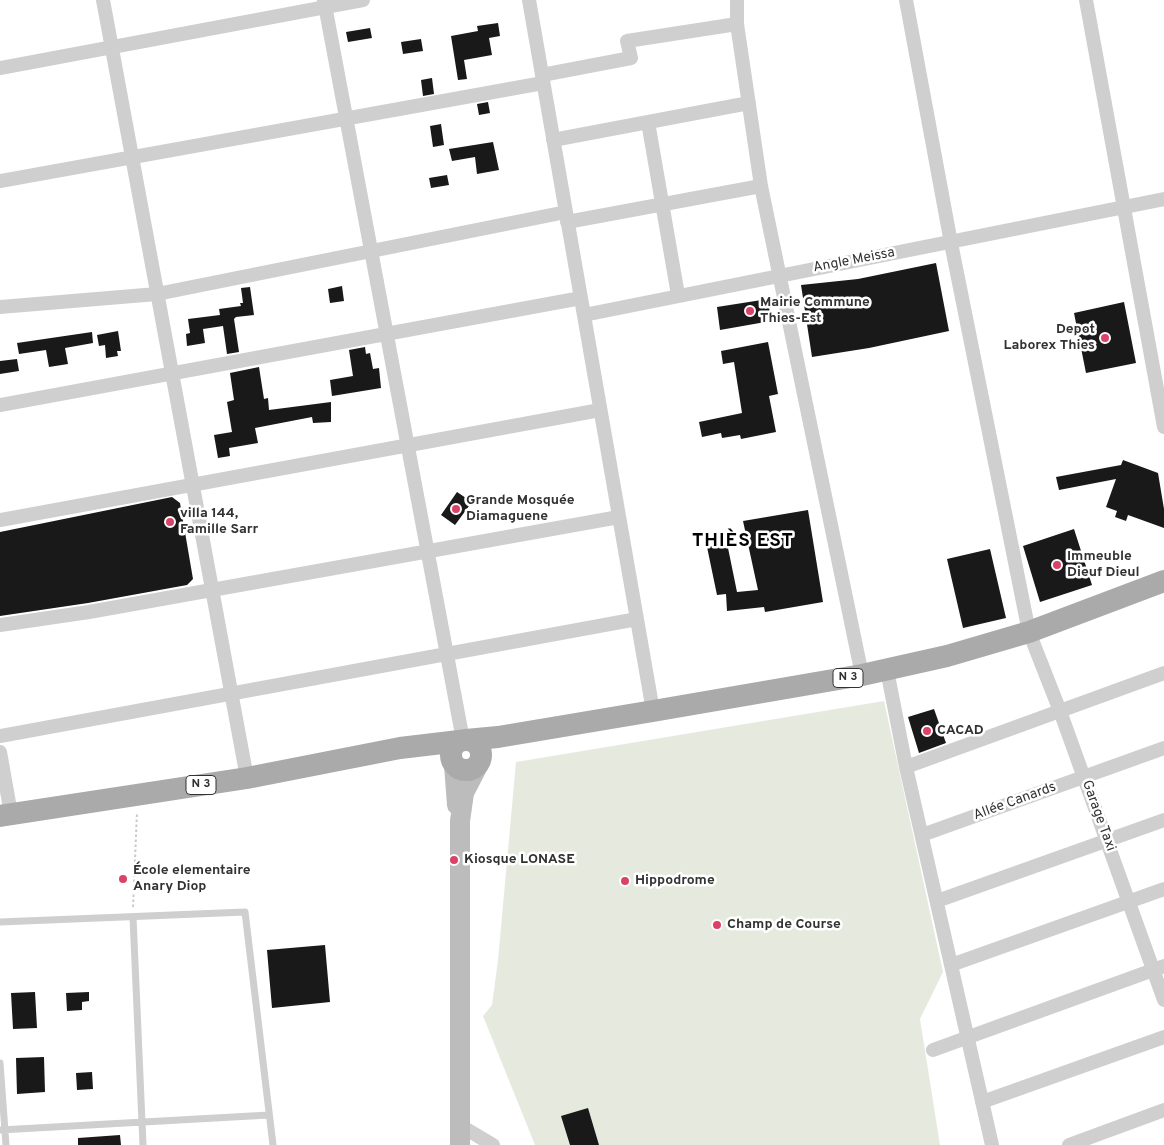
<!DOCTYPE html>
<html>
<head>
<meta charset="utf-8">
<style>
  body { margin:0 }
  canvas { display:block; background:#fff }
</style>
</head>
<body>
<canvas width="1164" height="1145"></canvas>
<script>
const c = document.querySelector('canvas').getContext('2d');
c.lineJoin = 'round';
function paint(path, color) {
  c.fillStyle = color;
  c.fill(path, 'evenodd');
}
function shape(rows) {
  const path = new Path2D();
  for (const r of rows) {
    if (r.length === 3) {
      path.moveTo(r[0] + r[2], r[1]);
      path.arc(r[0], r[1], r[2], 0, 2 * Math.PI);
      continue;
    }
    path.moveTo(r[0], r[1]);
    for (let i = 2; i < r.length; i += 2) path.lineTo(r[i], r[i + 1]);
  }
  return path;
}
function strokePath(path, color, width, dash) {
  c.strokeStyle = color;
  c.lineWidth = width;
  c.lineCap = dash ? 'butt' : 'round';
  c.setLineDash(dash || []);
  c.stroke(path);
}
function write(font, color, halo, rows, align = 'center') {
  c.font = font + ' Overpass,sans-serif';
  c.lineWidth = 5;
  c.setLineDash([]);
  c.textBaseline = 'middle';
  c.strokeStyle = halo;
  c.fillStyle = color;
  for (const [text, x, y, turn = 0] of rows) {
    c.save();
    c.translate(x, y);
    c.rotate((+turn || 0) * Math.PI / 180);
    c.textAlign = isNaN(turn) ? turn : align;
    if (halo) c.strokeText(text, 0, 0);
    c.fillText(text, 0, 0);
    c.restore();
  }
}
paint(shape([
  [884,701,943,972,920,1019,940,1145,535,1145,483,1016,492,1005,498,960,516,762]
]), '#e6eade');
paint(shape([
  [498,23,500,36,489,38,492,55,464,60,467,79,458,80,451,36,478,31,477,26],
  [370,28,372,38,348,42,346,32],
  [421,39,423,51,403,54,401,42],
  [432,78,434,94,423,96,421,80],
  [488,102,490,113,479,115,477,104],
  [441,124,444,145,433,147,430,126],
  [493,142,499,170,477,174,475,157,452,161,449,149],
  [447,175,449,185,431,188,429,178],
  [936,263,949,331,869,348,812,357,801,285,858,279],
  [342,286,344,301,330,303,328,289],
  [250,287,254,315,236,317,234,319,239,352,227,354,223,326,203,329,205,343,187,346,186,334,190,333,188,319,220,315,219,309,241,306,240,303,243,303,241,288],
  [768,299,771,321,720,330,717,307],
  [1124,302,1136,363,1086,373,1074,313],
  [118,331,121,351,117,351,118,356,106,358,105,345,99,346,97,335],
  [92,332,93,343,65,348,68,364,49,367,46,350,19,354,17,343],
  [768,342,778,394,769,396,776,432,741,439,740,435,722,438,721,433,702,437,699,422,742,413,734,362,723,364,721,351],
  [365,347,366,354,370,353,373,369,379,368,381,388,332,396,330,380,353,376,349,350],
  [17,359,19,371,0,374,0,361],
  [259,367,264,399,268,398,269,410,331,402,331,422,313,423,312,417,255,428,258,443,229,448,230,456,218,458,214,435,232,432,227,402,234,400,230,373],
  [1123,460,1158,473,1164,509,1164,528,1128,515,1126,521,1115,517,1117,511,1106,507,1116,479,1059,490,1056,477,1121,465],
  [457,492,472,502,455,525,441,515],
  [172,497,180,503,193,579,187,585,88,603,0,616,0,532],
  [808,510,823,602,765,612,764,607,727,611,726,594,717,595,707,547,727,543,737,592,758,590,743,521],
  [1074,529,1092,585,1040,602,1023,546],
  [990,549,1006,618,963,628,947,559],
  [934,709,946,743,919,753,908,717],
  [325,945,330,1002,272,1008,267,950],
  [35,992,37,1028,13,1029,11,993],
  [89,992,89,1001,82,1002,82,1010,67,1011,66,993],
  [44,1057,45,1092,17,1094,16,1058],
  [92,1072,93,1089,77,1090,76,1073],
  [588,1108,599,1145,570,1145,561,1116],
  [120,1135,121,1145,78,1145,78,1138]
]), '#191919');
strokePath(shape([
  [133,907,137,812]
]), '#c9c9c9', 2, [2.5, 2.5]);
strokePath(shape([
  [133,917,143,1145],
  [0,922,245,912,273,1145],
  [0,1063,6,1145],
  [0,1130,269,1115]
]), '#cfcfcf', 7);
strokePath(shape([
  [103,0,247,778],
  [324,0,463,740],
  [529,0,653,711],
  [737,0,737,24,761,186,862,675],
  [906,0,951,243,1029,632,1060,711,1164,1000],
  [1086,0,1164,427],
  [0,68,363,0],
  [542,75,631,58,627,41,737,24],
  [648,122,678,295],
  [553,140,749,103],
  [0,181,543,83],
  [567,222,761,186],
  [0,307,157,294,566,212],
  [584,315,1164,199],
  [0,405,581,298],
  [0,520,600,410],
  [0,625,89,612,619,517],
  [887,670,906,767,992,1145],
  [0,736,637,619],
  [0,752,11,814],
  [906,767,1164,673],
  [922,835,1164,748],
  [937,901,1164,820],
  [951,965,1164,889],
  [933,1050,1164,966],
  [982,1102,1164,1037],
  [461,1126,493,1145],
  [1069,1145,1164,1110]
]), '#cfcfcf', 14);
strokePath(shape([
  [454,765,457,805],
  [460,1145,460,821,464,793,479,764]
]), '#bcbcbc', 20);
strokePath(shape([
  [466,755,15],
  [466,740,498,737,653,711,862,675,947,656,1029,632,1164,581],
  [0,816,247,778,400,748,459,741]
]), '#aaa', 22);
for (const [x, y, r, color] of [
  [750,311,5,"#da4267"],
  [1105,338,5,"#da4267"],
  [456,509,5,"#da4267"],
  [170,522,5,"#da4267"],
  [1057,565,5,"#da4267"],
  [927,731,5,"#da4267"],
  [454,860,5,"#da4267"],
  [123,879,5,"#da4267"],
  [625,881,5,"#da4267"],
  [717,925,5,"#da4267"]
]) {
  const dot = new Path2D();
  dot.arc(x, y, r, 0, 2 * Math.PI);
  c.fillStyle = color;
  c.fill(dot);
  strokePath(dot, '#fff', 2);
}
for (const [x, y, w] of [
  [848,678,30],
  [201,785,30]
]) {
  const box = new Path2D();
  box.roundRect(x - w / 2, y - 9.5, w, 19, 4);
  c.fillStyle = '#fff';
  c.fill(box);
  strokePath(box, '#323232', 1);
}
write('bold 12px', '#323232', null, [
  ["N 3",848,678],
  ["N 3",201,785]
]);
write('14px', '#323232', '#fff', [
  ["Angle Meissa",854,261,-11],
  ["Allée Canards",1015,802,-20],
  ["Garage Taxi",1098,816,70]
]);
write('bold 14px', '#323232', '#fff', [
  ["Mairie Commune",760,303],
  ["Thies-Est",760,319],
  ["Depot",1095,330,"right"],
  ["Laborex Thies",1095,346,"right"],
  ["Grande Mosquée",466,501],
  ["Diamaguene",466,517],
  ["villa 144,",180,514],
  ["Famille Sarr",180,530],
  ["Immeuble",1067,557],
  ["Dieuf Dieul",1067,573],
  ["CACAD",937,731],
  ["Kiosque LONASE",464,860],
  ["École elementaire",133,871],
  ["Anary Diop",133,887],
  ["Hippodrome",635,881],
  ["Champ de Course",727,925]
], 'left');
c.letterSpacing = '1px';
write('bold 19px', '#000', '#fff', [
  ["THIÈS EST",743,542]
]);
c.letterSpacing = '0px';
</script>
</body>
</html>
